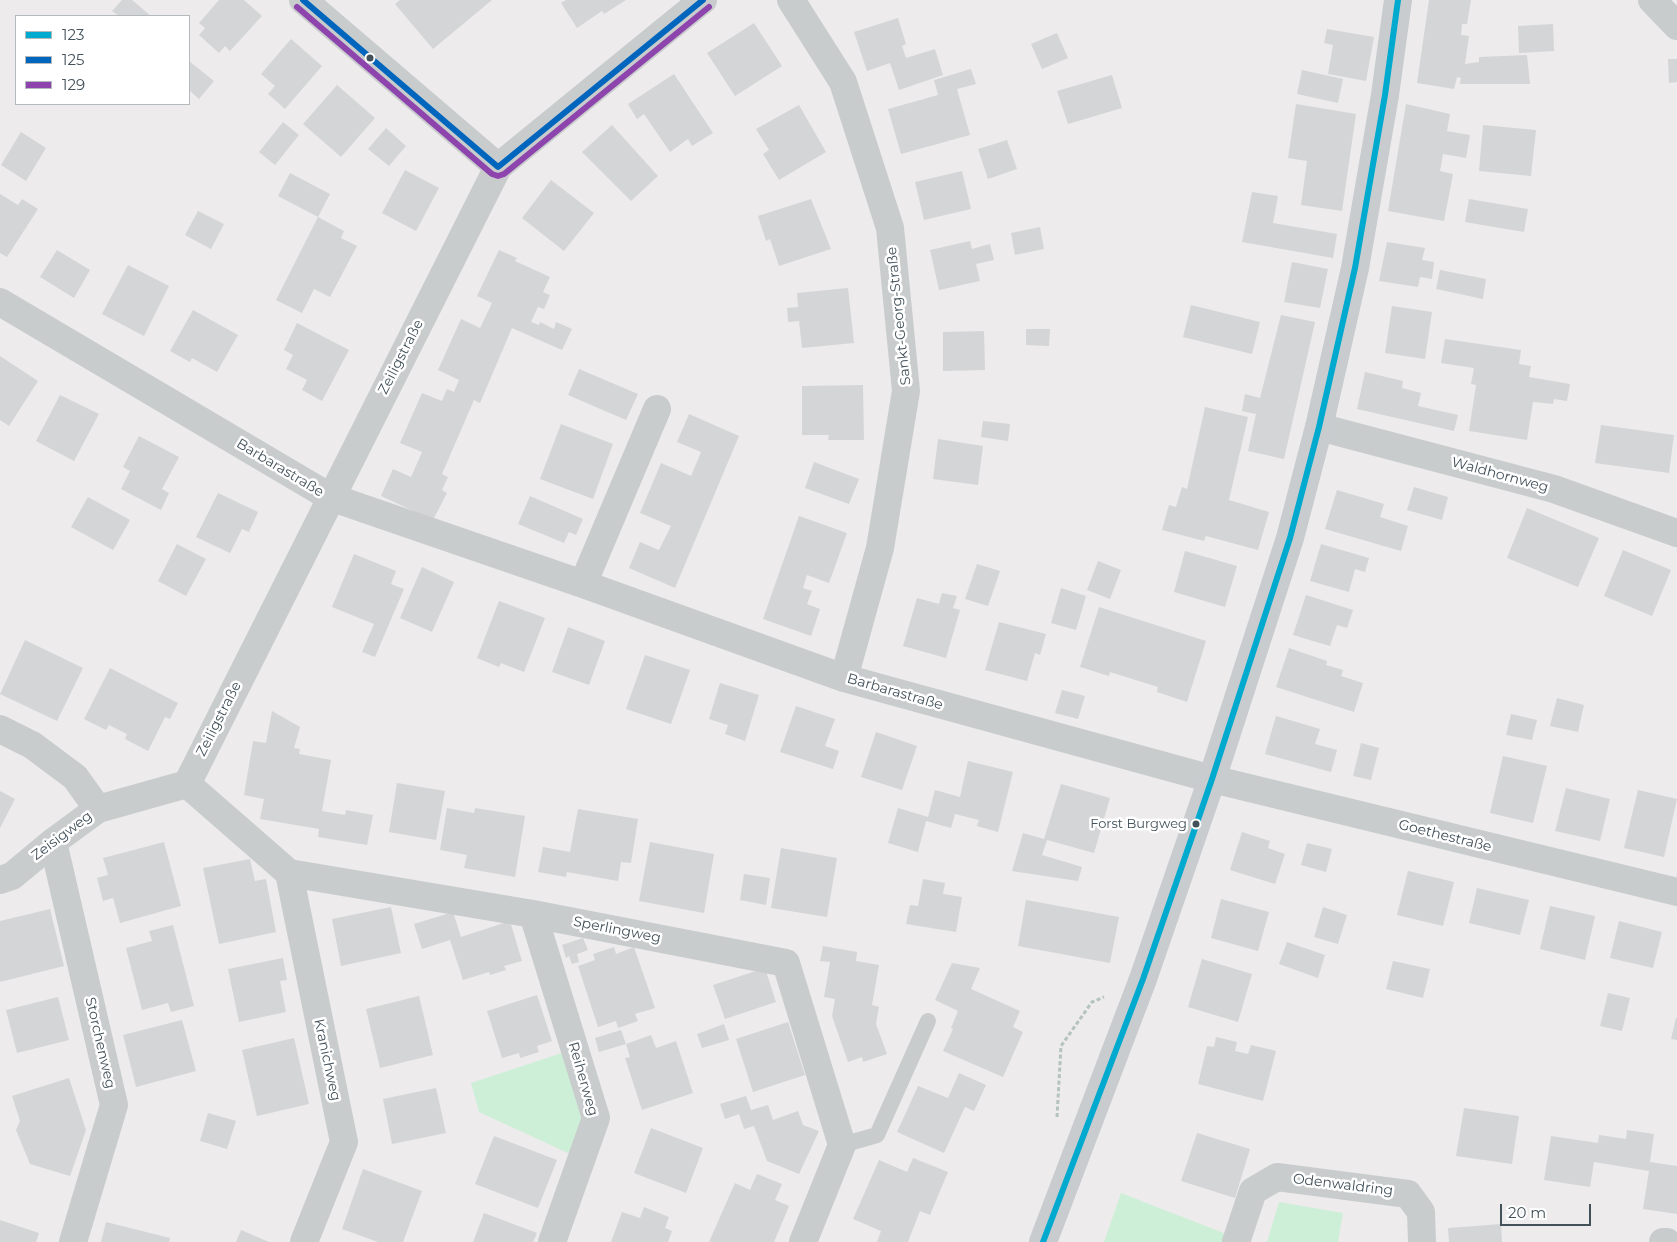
<!DOCTYPE html>
<html>
<head>
<meta charset="utf-8">
<style>
  body { margin:0 }
  #map { position:relative; width:1677px; height:1242px; overflow:hidden; background:#edebec; font-family:Montserrat,sans-serif }
  canvas { display:block }
  .legend { position:absolute; left:15px; top:15px; width:175px; height:90px; box-sizing:border-box; background:#fff; border:1px solid #b3b9bd; margin:0; padding:6px 9px; list-style:none; font-size:15px; color:#42515a }
  .legend li { display:flex; align-items:center; gap:10px; height:25px }
  .legend b { width:25px; border:1px solid #b3b9bd }
  .scale { position:absolute; left:1500px; top:1204px; width:91px; height:22px; box-sizing:border-box; border:2px solid #42515a; border-top:0; padding-left:6px; font-size:15px; line-height:18px; white-space:nowrap; color:#42515a; -webkit-text-stroke:4px #fff; paint-order:stroke }
</style>
</head>
<body>
<div id="map">
<canvas width="1677" height="1242"></canvas>
<ul class="legend">
<li><b style="height:6px;background:#00a9ce"></b>123</li>
<li><b style="height:6px;background:#0065bd"></b>125</li>
<li><b style="height:6px;background:#8e44ad"></b>129</li>
</ul>
<div class="scale">20 m</div>
</div>
<script>
const c = document.querySelector('canvas').getContext('2d');
c.lineJoin = 'round';
function paint(path, color) {
  c.fillStyle = color;
  c.fill(path, 'evenodd');
}
function shape(rows) {
  const path = new Path2D();
  for (const r of rows) {
    path.moveTo(r[0], r[1]);
    for (let i = 2; i < r.length; i += 2) path.lineTo(r[i], r[i + 1]);
  }
  return path;
}
function strokePath(path, color, width, dash) {
  c.strokeStyle = color;
  c.lineWidth = width;
  c.lineCap = dash ? 'butt' : 'round';
  c.setLineDash(dash || []);
  c.stroke(path);
}
function write(font, color, halo, rows, align = 'center') {
  c.font = font + ' Montserrat,sans-serif';
  c.lineWidth = 5;
  c.setLineDash([]);
  c.textBaseline = 'middle';
  c.strokeStyle = halo;
  c.fillStyle = color;
  for (const [text, x, y, turn = 0] of rows) {
    c.save();
    c.translate(x, y);
    c.rotate((+turn || 0) * Math.PI / 180);
    c.textAlign = isNaN(turn) ? turn : align;
    if (halo) c.strokeText(text, 0, 0);
    c.fillText(text, 0, 0);
    c.restore();
  }
}
paint(shape([
  [568,1051,587,1118,570,1154,479,1112,471,1083],
  [1121,1193,1226,1234,1223,1242,1104,1242],
  [1279,1202,1343,1213,1338,1242,1267,1242]
]), '#cdefd7');
paint(shape([
  [122,0,132,0,151,16,119,16,112,11],
  [219,0,244,0,262,16,230,51,225,46,219,53,199,35,205,28,199,23],
  [400,0,492,0,433,49,395,4],
  [566,0,626,0,604,14,602,11,577,28,561,3],
  [1429,0,1471,0,1467,24,1462,24,1461,35,1469,36,1465,64,1479,62,1479,57,1527,55,1530,84,1460,84,1461,78,1457,77,1454,89,1417,83],
  [898,18,906,44,902,46,906,58,935,49,943,75,899,90,890,63,867,71,854,32],
  [754,23,782,66,735,96,707,53],
  [1553,24,1554,51,1519,53,1518,26],
  [1327,29,1374,37,1366,81,1328,74,1333,45,1324,43],
  [1057,33,1068,58,1042,69,1031,44],
  [291,39,322,66,285,109,268,94,275,86,261,74],
  [1668,59,1677,59,1677,82,1669,83],
  [189,61,214,81,199,99,189,90],
  [971,69,976,84,957,89,970,135,901,154,888,109,938,95,934,80],
  [1302,70,1343,79,1338,103,1297,94],
  [674,74,713,133,692,146,688,139,670,152,644,114,637,119,628,104],
  [1112,75,1122,108,1068,124,1057,91],
  [337,85,375,118,341,157,303,124],
  [1296,104,1356,114,1342,211,1301,205,1307,161,1288,158],
  [1406,104,1450,114,1447,131,1470,135,1466,158,1443,154,1440,171,1453,174,1444,221,1388,211],
  [799,105,826,152,779,180,763,154,769,150,756,129],
  [283,122,299,135,275,165,259,152],
  [612,125,658,176,631,201,582,152],
  [1483,125,1536,130,1531,176,1479,171],
  [386,128,406,146,389,166,368,149],
  [21,132,46,148,26,181,1,165],
  [1007,140,1017,169,988,179,978,149],
  [405,170,439,188,416,231,382,213],
  [962,171,971,209,924,220,915,182],
  [290,173,330,194,318,217,344,231,341,238,357,246,330,297,314,289,302,313,276,300,318,217,278,196],
  [551,180,594,213,564,251,522,218],
  [1252,192,1278,196,1273,223,1337,234,1333,258,1242,242],
  [0,194,18,205,22,199,38,209,7,257,0,253],
  [811,199,831,249,779,266,770,239,766,241,758,216],
  [1469,199,1528,209,1524,232,1465,222],
  [198,211,224,224,211,249,185,235],
  [1040,227,1044,249,1015,255,1011,233],
  [970,241,972,249,990,244,994,260,976,264,980,281,939,290,930,250],
  [1387,242,1425,248,1422,260,1434,262,1432,279,1420,277,1418,287,1379,281],
  [57,250,90,270,74,298,40,277],
  [499,250,517,258,515,261,550,277,543,292,550,295,544,309,538,307,531,322,539,325,540,322,554,329,556,322,572,329,562,350,512,328,480,403,474,400,442,474,448,477,442,490,447,493,433,520,381,496,393,469,411,477,422,452,400,443,422,393,442,401,447,389,454,392,459,380,438,370,461,319,480,328,492,303,477,296],
  [1292,262,1328,269,1320,308,1284,302],
  [128,265,169,286,144,336,102,314],
  [1440,270,1486,279,1483,299,1436,289],
  [848,288,854,343,802,348,799,321,788,322,787,308,798,307,797,293],
  [1191,305,1260,322,1252,354,1183,337],
  [1392,306,1432,312,1425,359,1385,353],
  [193,310,238,335,217,372,192,358,190,362,170,351],
  [1281,315,1315,322,1284,459,1248,451,1256,414,1242,411,1245,394,1260,398],
  [297,323,349,350,322,401,302,390,307,380,286,369,293,355,284,350],
  [1026,329,1050,329,1049,346,1026,345],
  [984,331,985,370,943,371,943,332],
  [1445,339,1521,350,1519,364,1531,366,1529,377,1570,384,1567,401,1554,399,1553,404,1533,402,1527,440,1469,431,1476,385,1471,384,1474,368,1441,363],
  [0,356,38,381,9,426,0,420],
  [579,369,638,394,626,420,568,395],
  [1365,372,1403,381,1402,388,1421,393,1418,406,1458,415,1454,431,1357,409],
  [863,385,864,440,828,440,829,435,802,435,802,386],
  [60,395,99,414,74,461,36,441],
  [1205,407,1248,417,1229,500,1269,512,1258,550,1206,536,1204,541,1162,530,1169,505,1176,507,1182,487,1187,489],
  [689,414,739,436,675,588,629,568,640,542,659,550,671,526,640,513,661,463,691,476,701,452,677,442],
  [983,421,1010,424,1008,441,981,437],
  [561,424,613,444,593,499,540,479],
  [1601,425,1674,435,1669,473,1595,463],
  [139,436,179,457,162,489,169,493,161,510,121,489,130,471,123,467],
  [938,439,983,446,978,485,933,479],
  [814,462,859,479,849,504,805,488],
  [1414,487,1448,497,1442,520,1407,510],
  [1337,490,1384,504,1380,517,1408,526,1401,551,1325,529],
  [218,493,258,512,249,532,242,529,230,553,196,537],
  [530,496,583,519,576,535,569,532,564,543,518,524],
  [88,497,130,520,113,550,71,527],
  [1527,508,1599,538,1578,587,1507,558],
  [799,516,847,533,829,583,807,575,803,588,812,591,807,604,820,609,811,636,763,619],
  [177,544,206,559,186,596,158,581],
  [1321,544,1369,558,1365,572,1355,569,1349,592,1310,581],
  [1623,550,1671,570,1652,616,1604,596],
  [1185,551,1237,566,1225,607,1174,592],
  [354,554,396,571,391,584,404,589,375,657,362,652,374,624,332,607],
  [1098,561,1121,570,1110,599,1087,590],
  [977,564,1000,571,988,606,965,599],
  [422,567,454,582,432,632,400,618],
  [1061,588,1086,596,1076,630,1051,623],
  [942,593,957,596,953,608,960,610,946,658,903,646,917,598,939,604],
  [1306,595,1353,610,1347,628,1337,625,1330,646,1293,635],
  [499,601,545,618,524,672,501,663,499,667,477,658],
  [1099,607,1206,641,1187,702,1157,692,1158,687,1110,672,1109,676,1080,667],
  [999,622,1046,634,1040,655,1035,653,1027,681,985,670],
  [568,627,605,641,589,685,552,672],
  [25,640,83,668,57,721,0,694],
  [1289,648,1327,661,1326,665,1343,670,1341,676,1363,683,1354,712,1276,687],
  [645,655,690,670,671,724,626,709],
  [110,668,178,703,170,719,165,717,148,751,125,739,127,734,109,725,106,730,84,719],
  [720,683,759,695,745,741,725,734,728,725,709,719],
  [1062,690,1085,696,1078,719,1055,713],
  [1557,698,1584,705,1578,732,1550,726],
  [796,706,835,719,825,746,839,751,833,769,780,752],
  [272,711,300,727,294,748,300,749,299,754,331,760,322,811,345,815,346,810,373,815,367,845,318,837,319,829,260,819,264,799,244,795,253,741,266,743],
  [1511,714,1537,720,1532,740,1506,735],
  [1276,716,1320,729,1315,744,1337,750,1331,772,1265,754],
  [876,732,917,746,902,790,861,777],
  [1361,743,1379,748,1371,780,1353,776],
  [1503,756,1547,766,1533,823,1490,813],
  [968,761,1013,772,998,832,977,826,979,820,955,814,951,828,926,821,918,852,888,843,898,808,928,817,935,790,960,797],
  [397,783,445,791,436,840,389,832],
  [1061,784,1110,798,1094,853,1047,840,1042,855,1082,867,1078,881,1012,871,1023,833,1044,839],
  [1566,788,1610,799,1600,841,1555,831],
  [1638,790,1677,799,1664,857,1624,848],
  [0,791,15,799,0,828],
  [447,808,474,813,475,808,525,816,515,877,464,868,467,855,440,850],
  [578,809,638,819,631,863,621,862,618,881,567,872,566,877,538,872,543,847,570,852],
  [1242,832,1270,841,1268,848,1285,854,1275,884,1230,870],
  [164,842,181,906,120,923,113,898,103,901,97,878,108,875,103,858],
  [650,842,714,854,704,913,639,901],
  [1307,843,1332,849,1326,872,1301,865],
  [781,848,837,858,827,917,771,908],
  [250,859,255,881,266,879,276,932,219,944,203,868],
  [1408,871,1454,882,1443,926,1397,915],
  [744,874,770,878,766,905,740,900],
  [923,879,945,883,943,894,962,897,956,932,906,924,910,905,918,906],
  [1477,888,1529,900,1520,935,1469,923],
  [1221,899,1269,912,1258,951,1211,938],
  [1026,900,1119,917,1110,963,1018,946],
  [1550,906,1595,916,1585,960,1540,949],
  [391,907,401,953,341,966,332,919],
  [1323,907,1347,915,1338,944,1314,937],
  [50,909,64,966,0,982,0,921],
  [453,912,461,937,510,921,522,961,504,966,506,970,490,975,489,972,463,980,450,940,422,949,414,924],
  [1619,921,1662,932,1653,968,1610,958],
  [173,925,194,1006,171,1012,168,1003,142,1010,126,948,152,941,149,931],
  [583,938,588,950,577,954,579,962,572,964,569,956,566,958,562,945],
  [1287,942,1325,955,1318,978,1279,964],
  [823,946,857,952,856,961,879,965,872,1005,879,1007,876,1024,887,1054,863,1062,862,1057,848,1062,832,1016,835,999,824,997,830,962,820,961],
  [614,947,616,954,634,947,655,1008,635,1014,638,1021,618,1028,616,1021,598,1027,578,966,595,960,593,954],
  [283,958,287,980,280,981,286,1012,239,1022,228,969],
  [1202,959,1252,974,1238,1022,1188,1007],
  [1393,961,1430,969,1423,998,1386,989],
  [952,963,980,968,971,989,1020,1011,1013,1027,1023,1032,1003,1077,943,1051,953,1029,951,1028,958,1011,935,1000],
  [765,968,776,1002,725,1019,713,985],
  [1608,993,1630,998,1622,1031,1600,1026],
  [537,995,552,1041,537,1046,539,1052,520,1058,519,1053,502,1058,487,1011],
  [419,996,433,1055,380,1068,366,1009],
  [58,997,69,1040,17,1053,6,1010],
  [1676,1018,1677,1018,1677,1040,1671,1039],
  [182,1020,196,1071,136,1087,123,1035],
  [788,1022,805,1075,753,1092,736,1039],
  [724,1024,729,1040,702,1048,697,1034],
  [621,1030,626,1044,599,1052,595,1038],
  [651,1035,656,1048,676,1041,693,1093,642,1110,625,1058,630,1057,626,1044],
  [1216,1037,1237,1042,1235,1051,1248,1054,1251,1045,1276,1051,1263,1101,1198,1084,1207,1046,1214,1047],
  [294,1038,309,1104,257,1116,242,1050],
  [959,1073,986,1085,974,1111,965,1107,944,1153,897,1132,918,1086,948,1098],
  [69,1078,86,1130,70,1176,30,1164,16,1130,20,1121,12,1096],
  [436,1088,446,1133,392,1144,383,1099],
  [746,1096,751,1110,768,1105,773,1120,798,1111,803,1125,819,1131,799,1174,767,1161,754,1126,744,1129,739,1114,725,1119,720,1104],
  [1464,1108,1519,1116,1512,1164,1456,1156],
  [208,1113,236,1121,227,1149,200,1141],
  [651,1128,703,1148,686,1193,634,1173],
  [1627,1130,1654,1134,1650,1162,1677,1166,1677,1214,1643,1209,1649,1171,1594,1162,1590,1187,1544,1180,1551,1136,1598,1143,1599,1135,1626,1139],
  [1197,1133,1250,1149,1235,1198,1181,1181],
  [494,1136,557,1160,538,1208,475,1184],
  [913,1158,948,1172,930,1215,920,1211,908,1242,877,1242,881,1231,853,1219,879,1160,907,1172],
  [363,1169,422,1191,403,1242,378,1242,342,1229],
  [757,1174,782,1184,775,1200,789,1206,774,1242,709,1242,735,1183,750,1190],
  [644,1207,669,1217,665,1228,672,1231,668,1242,611,1242,622,1212,640,1218],
  [484,1213,537,1233,533,1242,473,1242],
  [0,1220,39,1233,36,1242,0,1242],
  [106,1222,170,1238,169,1242,101,1242],
  [1501,1224,1502,1242,1449,1242,1448,1228],
  [241,1230,269,1242,236,1242]
]), '#d4d5d7');
strokePath(shape([
  [1057,1117,1061,1046,1092,1002,1104,997]
]), '#b4c3bc', 3, [4, 2.5]);
strokePath(shape([
  [842,1145,877,1135,928,1021]
]), '#c8cccd', 16);
strokePath(shape([
  [303,0,498,167],
  [791,0,843,82,890,228,906,391,880,548,844,678],
  [1652,0,1677,26],
  [0,302,330,497,583,584,844,678,1212,779,1677,892],
  [1319,427,1554,489,1677,533],
  [583,584,657,409],
  [0,729,32,745,75,777,98,809],
  [187,784,498,167,703,0],
  [187,784,289,873,533,914,786,963,842,1145,803,1242],
  [53,842,114,1105,73,1242],
  [289,873,344,1142,304,1242],
  [0,880,12,876,53,842,98,809,187,784],
  [533,914,596,1118,552,1242],
  [1236,1242,1253,1191,1277,1177,1408,1194,1421,1212,1422,1242],
  [1663,1242,1667,1242]
]), '#c8cccd', 28);
strokePath(shape([
  [1043,1242,1143,979,1212,779,1290,538,1319,427,1355,268,1385,95,1398,0]
]), '#c8cccf', 28);
strokePath(shape([
  [1043,1242,1143,979,1212,779,1290,538,1319,427,1355,268,1385,95,1398,0]
]), '#00a9ce', 6);
strokePath(shape([
  [303,0,498,167,703,0]
]), '#0065bd', 6);
strokePath(shape([
  [297,7,492,174,498,176,504,174,709,7]
]), '#8e44ad', 6);
for (const [x, y, r, color] of [
  [370,58,4.5,"#42515a"],
  [1196,824,4.5,"#42515a"]
]) {
  const dot = new Path2D();
  dot.arc(x, y, r, 0, 2 * Math.PI);
  c.fillStyle = color;
  c.fill(dot);
  strokePath(dot, '#fff', 2);
}
write('13px', '#42515a', '#fff', [
  ["Forst Burgweg",1187,824]
], 'right');
write('14px', '#42515a', '#fff', [
  ["Sankt-Georg-Straße",899,316,-96],
  ["Zeiligstraße",401,357,-63],
  ["Barbarastraße",280,468,31],
  ["Waldhornweg",1500,475,15],
  ["Barbarastraße",895,692,16],
  ["Zeiligstraße",219,719,-63],
  ["Zeisigweg",62,836,-37],
  ["Goethestraße",1445,836,14],
  ["Sperlingweg",617,930,11],
  ["Storchenweg",100,1043,77],
  ["Kranichweg",327,1060,78],
  ["Reiherweg",583,1079,74],
  ["Odenwaldring",1343,1185,7]
]);
</script>
</body>
</html>
